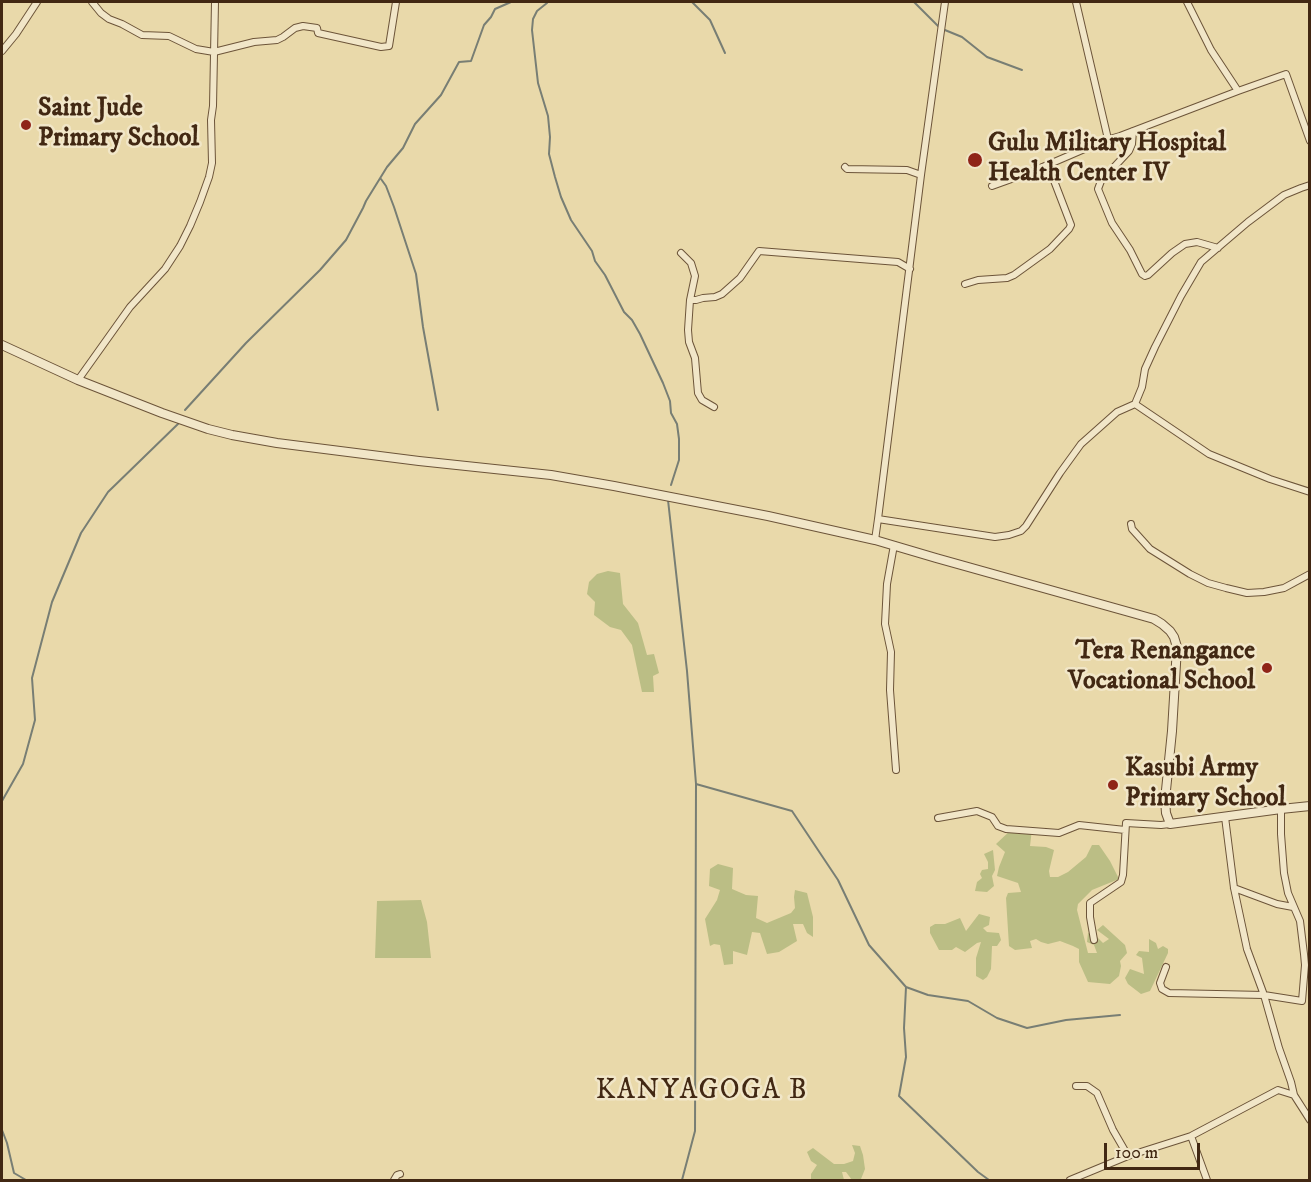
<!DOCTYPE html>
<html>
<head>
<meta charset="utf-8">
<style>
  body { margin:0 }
  #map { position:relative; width:1311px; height:1182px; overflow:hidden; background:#e9d9aa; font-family:"IM FELL DW Pica",serif }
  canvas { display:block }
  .frame { position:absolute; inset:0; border:3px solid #422813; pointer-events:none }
  .scale { position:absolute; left:1104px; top:1143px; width:96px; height:27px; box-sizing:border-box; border:3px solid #422813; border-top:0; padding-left:8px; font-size:18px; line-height:21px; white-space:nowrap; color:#422813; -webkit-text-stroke:4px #f1e6c8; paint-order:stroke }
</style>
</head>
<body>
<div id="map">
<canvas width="1311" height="1182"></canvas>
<div class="frame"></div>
<div class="scale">100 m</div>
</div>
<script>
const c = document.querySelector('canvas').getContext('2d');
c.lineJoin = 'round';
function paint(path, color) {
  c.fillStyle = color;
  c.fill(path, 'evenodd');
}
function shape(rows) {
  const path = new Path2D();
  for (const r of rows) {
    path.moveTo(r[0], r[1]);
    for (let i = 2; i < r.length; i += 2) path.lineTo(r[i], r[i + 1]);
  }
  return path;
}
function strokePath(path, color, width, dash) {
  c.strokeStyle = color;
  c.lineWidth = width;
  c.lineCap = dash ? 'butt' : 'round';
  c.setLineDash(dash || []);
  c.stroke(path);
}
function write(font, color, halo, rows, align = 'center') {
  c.font = font + ' "IM FELL DW Pica",serif';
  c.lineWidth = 5;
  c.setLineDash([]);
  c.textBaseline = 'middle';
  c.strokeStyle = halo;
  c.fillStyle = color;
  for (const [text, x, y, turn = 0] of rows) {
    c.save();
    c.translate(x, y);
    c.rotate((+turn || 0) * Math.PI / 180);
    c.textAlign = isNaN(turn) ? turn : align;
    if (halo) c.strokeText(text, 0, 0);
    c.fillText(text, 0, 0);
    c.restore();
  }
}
paint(shape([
  [608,571,620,573,623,604,638,623,647,655,654,654,659,673,653,676,654,692,642,692,632,645,621,630,610,627,594,615,595,602,587,594,589,582,597,574],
  [1012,829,1032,829,1030,846,1046,847,1054,850,1049,871,1050,877,1058,877,1068,872,1086,857,1092,845,1099,845,1110,861,1119,879,1092,890,1078,904,1077,910,1088,953,1097,953,1094,945,1087,942,1088,933,1095,935,1103,943,1109,939,1097,930,1103,925,1125,945,1127,953,1120,961,1121,966,1119,976,1110,984,1088,982,1079,962,1079,949,1073,946,1060,941,1048,944,1041,942,1036,939,1030,941,1032,948,1015,950,1009,946,1006,898,1008,893,1021,892,1018,883,997,876,999,867,1005,852,996,844],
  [993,850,995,870,992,876,994,886,987,892,975,891,977,882,982,878,980,874,982,870,988,869,988,862,984,854],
  [718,864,733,868,732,889,746,895,758,896,756,918,767,923,791,913,795,908,794,897,795,890,807,893,813,917,813,937,807,933,803,924,793,924,797,941,779,952,767,954,760,933,752,932,747,955,733,951,733,964,724,965,720,945,714,944,710,946,705,919,717,900,720,890,709,886,710,869],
  [421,900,427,922,431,958,375,958,377,901],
  [979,914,990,917,989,925,983,928,987,932,999,933,1001,940,997,946,992,946,991,969,987,977,983,980,976,976,976,958,981,942,977,943,965,952,956,947,952,950,939,950,930,933,930,927,935,924,945,924,960,918,966,931],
  [1149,939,1156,943,1158,949,1163,946,1168,949,1168,953,1150,991,1141,994,1128,984,1125,978,1130,969,1144,974,1142,958,1136,955,1139,951,1149,952],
  [852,1145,860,1146,863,1155,865,1169,861,1179,852,1180,846,1172,842,1172,844,1180,811,1180,811,1174,817,1165,811,1161,807,1152,813,1148,834,1164,844,1164,853,1161,855,1153]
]), '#bbbe85');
strokePath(shape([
  [547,2,547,3,537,11,533,19,532,30,538,83,548,116,550,137,549,154,555,177,561,197,571,220,592,251,595,261,605,275,624,312,632,320,640,334,663,383,670,401,671,413,677,424,679,439,679,460,671,485],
  [692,2,710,20,725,53],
  [914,2,940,28,962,37,987,57,1022,70],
  [381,179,386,186,394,207,416,274,423,327,438,410],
  [185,410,246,343,320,270,346,240,363,208,366,201,387,167,403,148,415,124,441,95,459,62,471,61,484,25,491,17,495,9,511,2],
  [668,500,687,671,696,784,695,1131,682,1180],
  [696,784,792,811,838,880,869,945,906,987,928,995,968,1001,997,1018,1027,1028,1066,1020,1120,1015],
  [2,801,23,764,35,720,32,678,52,602,81,533,108,492,180,422],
  [906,987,904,1028,906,1057,899,1096,978,1172,989,1180],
  [2,1130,7,1143,14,1173,26,1180]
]), '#787e74', 2);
const minor = shape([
  [92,2,101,13,109,19,122,24,142,35,169,36,196,49,214,52,254,42,277,40,283,37,295,28,303,26,317,28,318,33,381,47,389,46,396,2],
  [1076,2,1108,139],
  [1187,2,1211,50,1238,91,1286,74,1310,141],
  [2,51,16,34,37,2],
  [1133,131,1132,144,1129,151,1101,181,1098,189,1112,223,1130,250,1142,274,1145,276,1148,275,1172,253,1185,244,1197,242,1218,248],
  [845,167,847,169,907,170,921,175],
  [992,186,1031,172,1103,141,1120,136,1238,91],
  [681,253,691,263,695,276,690,300,688,330,689,342,695,358,698,393,702,400,714,407],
  [965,284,978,280,1007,278,1014,275,1050,249,1069,229,1071,225,1048,165],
  [690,300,696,300,703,298,715,297,722,294,740,278,759,251,898,262,910,269],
  [78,380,130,307,165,269,180,246,190,226,200,202,209,177,212,163,211,120,213,106,215,2],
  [1135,404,1209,454,1270,479,1310,492],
  [878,519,921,175,945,2],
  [1131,524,1132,529,1150,549,1190,574,1208,583,1226,588,1247,593,1264,592,1284,588,1310,574],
  [875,540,878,519,995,537,1009,535,1021,531,1026,526,1060,473,1081,444,1117,412,1135,404,1142,387,1145,369,1155,347,1181,296,1201,262,1248,222,1284,195,1301,188,1310,185],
  [894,545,887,584,885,624,891,652,890,690,896,770],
  [1225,817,1234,888,1247,949,1264,995,1279,1048,1291,1082,1294,1095,1310,1120],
  [938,818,977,811,992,817,998,826,1006,829,1059,833,1079,825,1125,830],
  [1234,888,1277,904,1293,907],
  [1094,940,1090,917,1090,903,1121,882,1123,875,1126,823,1161,825,1170,824],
  [1166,967,1160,983,1162,989,1169,993,1264,995,1302,1001,1305,965,1304,954,1300,921,1288,893,1284,873,1281,834,1281,809],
  [1076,1086,1087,1086,1097,1093,1113,1130,1128,1156],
  [1191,1136,1207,1180],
  [394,1180,397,1175,400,1174],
  [1070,1180,1128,1156,1191,1136,1278,1090,1294,1095]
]);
const tertiary = shape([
  [2,345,78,380,162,413,208,429,232,435,277,443,419,461,551,475,614,486,768,516,875,540,936,558,1154,619,1162,624,1170,631,1174,637,1177,647,1172,731,1165,800,1166,813,1170,824,1281,809,1310,806]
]);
strokePath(minor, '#6c5439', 8);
strokePath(tertiary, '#6c5439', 10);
strokePath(minor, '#f1e6c8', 6);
strokePath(tertiary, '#f1e6c8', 8);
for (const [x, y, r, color] of [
  [26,125,6,"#8f2418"],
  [975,160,8,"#8f2418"],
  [1267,668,6,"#8f2418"],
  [1113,785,6,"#8f2418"]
]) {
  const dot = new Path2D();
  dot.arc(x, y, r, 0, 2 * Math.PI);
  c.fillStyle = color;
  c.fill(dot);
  strokePath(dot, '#f1e6c8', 2);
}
write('bold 26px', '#422813', '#f1e6c8', [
  ["Saint Jude",38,110],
  ["Primary School",38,140],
  ["Gulu Military Hospital",988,145],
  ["Health Center IV",988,175],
  ["Tera Renangance",1255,653,"right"],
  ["Vocational School",1255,683,"right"],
  ["Kasubi Army",1125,770],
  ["Primary School",1125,800]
], 'left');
c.letterSpacing = '1.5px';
write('28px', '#422813', '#f1e6c8', [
  ["KANYAGOGA B",702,1092]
]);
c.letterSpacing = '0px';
</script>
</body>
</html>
